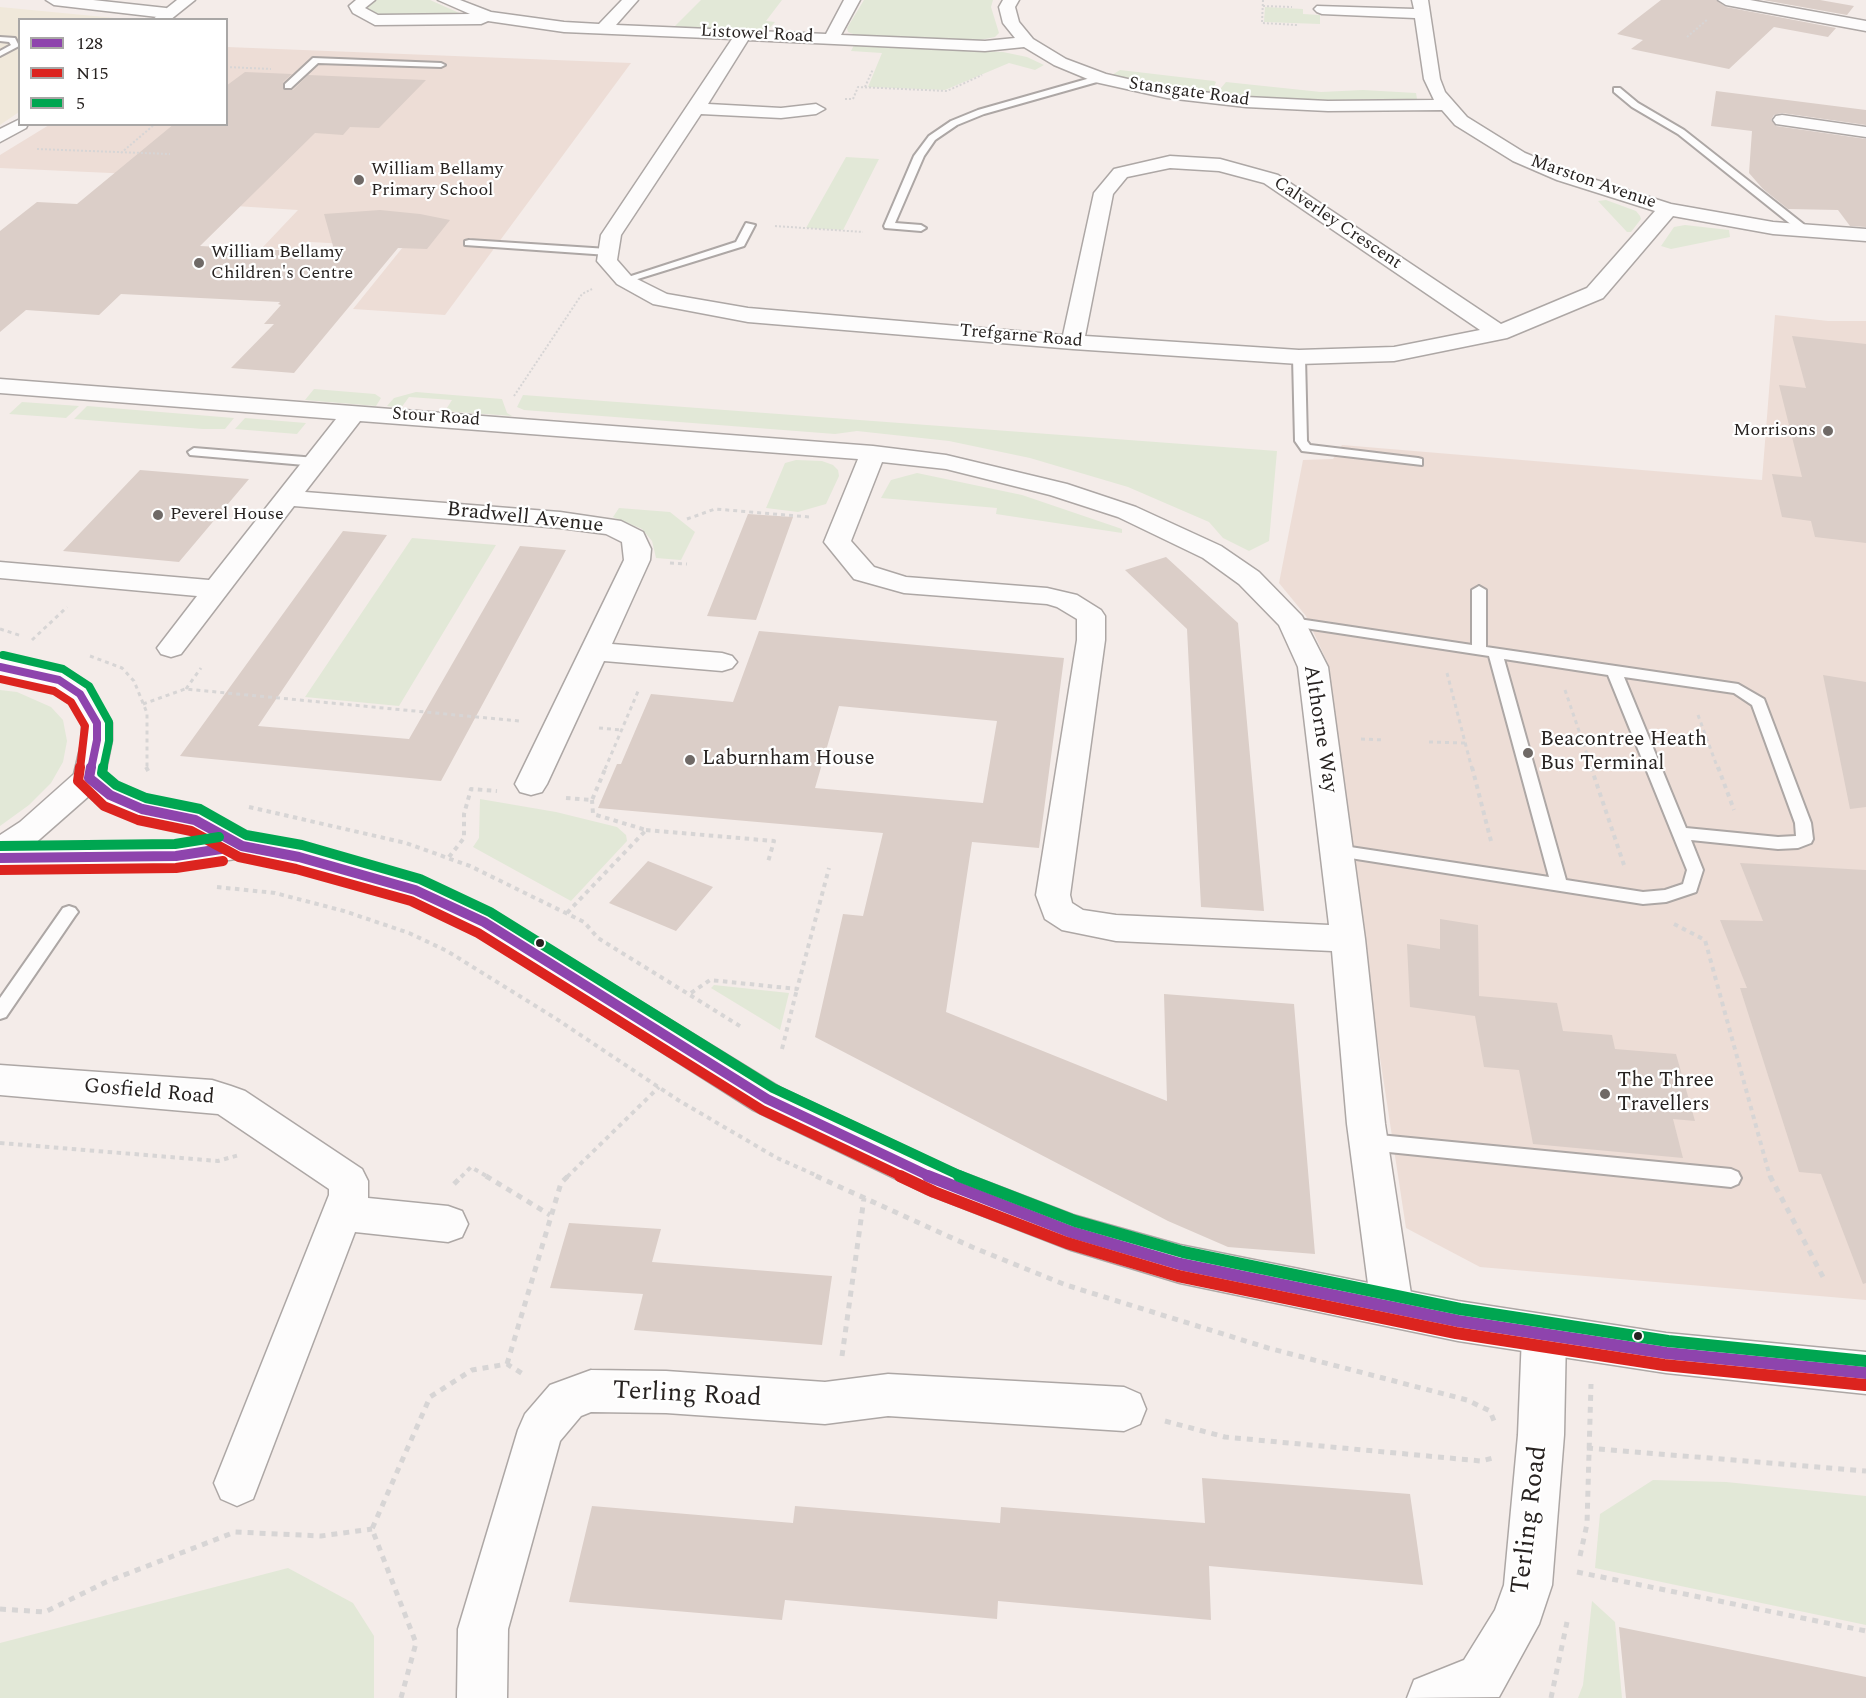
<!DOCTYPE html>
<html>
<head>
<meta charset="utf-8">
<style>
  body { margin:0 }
  #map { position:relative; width:1866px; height:1698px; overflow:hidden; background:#f4ece9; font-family:Spectral,serif }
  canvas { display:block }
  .legend { position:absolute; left:18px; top:18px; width:210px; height:108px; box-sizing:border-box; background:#fff; border:2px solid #a9a7a6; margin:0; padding:8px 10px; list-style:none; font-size:18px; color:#272220 }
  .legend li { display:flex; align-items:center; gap:12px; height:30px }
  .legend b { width:30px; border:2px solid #a9a7a6 }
</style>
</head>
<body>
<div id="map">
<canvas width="1866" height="1698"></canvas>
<ul class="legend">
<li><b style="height:8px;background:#8e44ad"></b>128</li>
<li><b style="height:8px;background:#dc241f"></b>N15</li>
<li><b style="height:8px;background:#00a651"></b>5</li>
</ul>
</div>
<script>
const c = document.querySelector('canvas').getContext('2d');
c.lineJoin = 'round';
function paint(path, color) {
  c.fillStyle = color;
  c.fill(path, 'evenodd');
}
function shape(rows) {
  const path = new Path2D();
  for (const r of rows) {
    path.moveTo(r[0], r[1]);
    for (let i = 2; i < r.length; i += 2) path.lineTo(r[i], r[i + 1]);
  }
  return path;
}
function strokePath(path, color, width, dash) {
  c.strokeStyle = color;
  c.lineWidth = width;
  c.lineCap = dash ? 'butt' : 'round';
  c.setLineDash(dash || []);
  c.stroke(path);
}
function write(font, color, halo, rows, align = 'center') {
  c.font = font + ' Spectral,serif';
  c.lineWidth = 4.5;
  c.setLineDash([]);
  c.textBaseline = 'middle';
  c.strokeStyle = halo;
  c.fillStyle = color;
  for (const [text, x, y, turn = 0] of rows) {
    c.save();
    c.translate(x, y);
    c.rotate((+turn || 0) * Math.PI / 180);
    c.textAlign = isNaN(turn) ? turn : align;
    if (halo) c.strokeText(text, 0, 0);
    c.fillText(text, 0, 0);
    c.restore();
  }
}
paint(shape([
  [227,47,631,63,445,315,353,309,403,247,310,242,302,250,262,248,298,210,189,203,177,176,0,168,0,155,49,125,226,124],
  [1775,315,1828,321,1866,321,1866,1300,1480,1267,1406,1228,1347,841,1328,664,1306,616,1279,583,1303,460,1333,459,1342,445,1762,480]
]), '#edddd6');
paint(shape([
  [0,7,125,19,20,20,19,112,0,125]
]), '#f0e8da');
paint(shape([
  [375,0,430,0,466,16,381,17,365,8,367,4],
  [701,0,782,0,766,21,775,22,767,31,674,27],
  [864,0,993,0,991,7,999,33,995,37,970,42,858,36,848,32,847,28],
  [1265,7,1303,9,1303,14,1320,15,1320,24,1264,22],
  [854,45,1003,52,1027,57,1044,65,1035,70,1009,63,945,90,868,87,882,53,851,51],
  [1120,70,1214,81,1216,82,1211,94,1183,91,1112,75],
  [1226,82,1321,92,1363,90,1416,93,1417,99,1334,102,1216,94],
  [846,157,879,159,843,230,806,228],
  [1606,200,1636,211,1640,216,1641,219,1631,232,1627,232,1598,201],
  [1685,225,1729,230,1730,237,1671,249,1661,246,1674,227],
  [314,389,375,394,381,398,376,406,305,400],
  [416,392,502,399,507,413,512,416,445,411,452,400,409,397,401,408,387,406,394,398],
  [523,395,1277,451,1269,541,1249,551,1223,538,1209,522,1128,487,1030,458,949,441,857,431,835,434,524,410,517,407],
  [22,402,79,406,66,418,9,414],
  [87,406,234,418,225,429,203,429,74,419],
  [245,418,306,423,297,434,235,429],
  [796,460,822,461,833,465,838,470,839,476,826,504,798,512,766,508,785,463],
  [917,473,1022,495,1122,529,1122,533,996,514,997,508,881,498,891,480],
  [619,508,670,512,695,532,681,560,656,558,652,541,642,529,613,517],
  [412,538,496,545,399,706,305,697],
  [0,690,17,692,51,707,63,720,67,741,63,762,51,783,29,805,0,826],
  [480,799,556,812,617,827,626,835,627,841,571,901,473,847,479,838],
  [714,985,789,993,780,1030,711,988],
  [1653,1480,1726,1482,1866,1496,1866,1625,1595,1568,1600,1514],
  [288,1568,353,1603,374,1636,374,1698,0,1698,0,1643],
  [1592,1601,1615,1622,1622,1698,1578,1698,1583,1685]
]), '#e2e8d7');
paint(shape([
  [1661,0,1716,0,1726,7,1836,28,1828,37,1774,27,1729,69,1631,49,1643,40,1617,34],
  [1763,0,1820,0,1854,6,1847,15],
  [245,72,292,74,283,82,285,90,293,90,308,75,426,80,379,128,350,127,343,135,315,133,200,246,335,253,324,214,380,210,420,214,450,220,427,249,398,248,294,373,231,368,274,324,264,324,281,305,278,304,280,302,121,294,99,315,26,310,0,332,0,231,37,202,77,204,174,124,226,124,226,86],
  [1716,91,1866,110,1866,125,1782,113,1774,115,1771,120,1776,126,1866,139,1866,227,1850,226,1838,210,1788,209,1763,189,1749,173,1752,131,1711,126],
  [1792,336,1866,344,1866,543,1815,537,1811,521,1782,517,1772,474,1802,477,1779,385,1806,388],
  [140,470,249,479,179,562,63,551],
  [748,514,793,517,756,620,707,616],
  [343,531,387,535,258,726,409,739,520,546,566,550,441,781,180,756],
  [1166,557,1238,623,1264,911,1201,907,1187,629,1125,570],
  [759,631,1064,658,1039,848,972,842,946,1012,1167,1101,1164,994,1294,1004,1315,1254,1228,1247,1168,1221,815,1037,843,914,863,916,883,833,598,808,617,764,621,764,651,694,733,702],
  [839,706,997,721,983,803,815,788],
  [1823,675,1866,682,1866,807,1850,809],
  [648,861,713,887,676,931,609,903],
  [1740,863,1866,870,1866,1283,1863,1284,1821,1174,1799,1172,1740,988,1747,988,1720,920,1763,921],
  [1440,919,1478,925,1479,996,1557,1003,1563,1031,1612,1035,1615,1049,1676,1054,1695,1121,1673,1119,1683,1158,1533,1144,1519,1070,1484,1067,1475,1016,1410,1007,1407,944,1440,949],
  [569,1223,661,1229,652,1262,832,1276,822,1345,634,1330,643,1294,550,1288],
  [1202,1478,1410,1494,1423,1585,1209,1566,1211,1620,998,1601,997,1619,785,1600,782,1620,569,1602,592,1506,793,1523,795,1506,1000,1523,1001,1507,1205,1523],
  [1619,1627,1866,1677,1866,1698,1626,1698]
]), '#dbcec8');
const lane = shape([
  [0,37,15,38,19,46,0,56,0,51,11,45,9,42,0,41,0,37],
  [313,58,441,63,445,65,441,67,318,63,291,88,285,88,285,84,313,58],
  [1101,75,1104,80,984,114,957,125,935,140,924,156,895,223,921,225,926,228,921,231,885,228,884,226,914,156,929,136,951,121,978,110,1101,75],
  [1614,88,1620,88,1638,103,1684,130,1811,230,1811,234,1803,234,1678,134,1632,107,1614,92,1614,88],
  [746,223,755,225,744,246,628,282,619,280,736,242,746,223],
  [469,240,608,249,613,252,608,255,465,245,465,241,469,240],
  [1299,354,1305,357,1307,441,1310,445,1418,458,1422,459,1422,465,1302,451,1295,441,1293,357,1299,354],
  [194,448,316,458,322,462,316,466,190,455,188,452,194,448],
  [1479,586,1486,590,1486,647,1738,684,1764,699,1811,823,1813,839,1811,843,1798,848,1778,849,1691,840,1703,870,1696,892,1666,902,1643,904,1331,855,1329,851,1331,847,1337,845,1549,877,1489,656,1292,626,1285,622,1292,618,1472,645,1472,590,1479,586],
  [1504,659,1608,675,1687,870,1683,884,1665,890,1643,892,1566,880,1504,659],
  [1624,677,1734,693,1752,705,1795,823,1796,836,1778,837,1686,828,1624,677],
  [69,906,75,908,78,912,75,916,6,1017,0,1019,0,998,63,908,69,906],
  [1369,1134,1731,1169,1738,1172,1741,1178,1738,1184,1731,1187,1369,1150,1362,1148,1359,1142,1362,1136,1369,1134]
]);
const street = shape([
  [46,0,93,0,166,8,174,13,166,18,54,5,46,0],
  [356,0,375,0,365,8,378,15,470,14,438,0,460,0,491,12,564,22,599,24,622,0,638,0,616,25,826,34,844,0,860,0,841,35,985,41,1015,38,1003,23,999,7,1003,0,1019,0,1015,7,1019,22,1033,39,1066,59,1106,74,1167,88,1246,97,1328,101,1434,100,1424,79,1415,18,1322,14,1317,12,1314,9,1317,6,1414,9,1412,0,1428,0,1440,79,1445,92,1467,117,1525,153,1571,172,1671,204,1773,222,1866,229,1866,241,1773,234,1673,216,1603,298,1507,338,1394,361,1299,364,1073,349,748,322,653,304,617,284,597,261,601,235,732,39,564,32,488,21,481,24,375,25,353,13,349,6,356,0],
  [748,40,985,51,1024,47,1054,65,1095,82,1167,98,1246,107,1328,111,1442,110,1455,125,1513,161,1557,180,1655,211,1587,288,1501,324,1278,175,1220,159,1170,156,1114,169,1094,193,1063,335,748,308,667,294,631,276,617,260,621,235,701,114,781,118,816,114,825,109,816,104,781,108,708,104,748,40],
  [1170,168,1219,171,1264,183,1480,330,1394,347,1299,350,1085,336,1113,194,1127,177,1170,168],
  [1718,0,1750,0,1866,21,1866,31,1726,5,1718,0],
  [1782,115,1866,127,1866,137,1776,124,1773,120,1776,116,1782,115],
  [0,379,873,446,946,455,1067,484,1136,507,1221,546,1259,572,1302,616,1328,667,1365,939,1385,1124,1413,1307,1407,1321,1392,1327,1377,1321,1371,1307,1347,1124,1332,951,1116,941,1062,930,1045,919,1036,895,1077,640,1077,619,1057,607,1047,604,904,593,854,579,824,542,858,459,360,421,305,492,560,512,621,521,643,532,651,549,650,560,612,644,722,653,732,656,737,662,732,668,722,671,604,661,547,784,542,792,531,795,520,792,515,784,624,560,622,542,606,534,560,528,294,506,181,654,171,657,161,654,157,648,197,596,0,578,0,562,209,580,336,419,0,393,0,379],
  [882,462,946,469,1050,495,1118,517,1203,558,1239,584,1279,625,1298,667,1329,925,1116,915,1083,910,1072,903,1070,895,1105,640,1105,616,1101,610,1077,595,1047,588,906,577,874,567,851,541,882,462],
  [0,1065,212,1080,231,1086,245,1091,362,1169,368,1181,368,1198,448,1206,462,1211,468,1224,462,1237,448,1242,355,1232,253,1499,237,1506,221,1499,214,1483,329,1195,329,1189,218,1114,0,1095,0,1065],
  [1544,1315,1559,1321,1566,1335,1564,1435,1552,1585,1539,1624,1499,1697,1407,1698,1414,1680,1464,1660,1495,1610,1504,1585,1518,1435,1522,1335,1529,1321,1544,1315],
  [591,1370,666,1371,825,1382,888,1374,1124,1387,1140,1394,1146,1409,1140,1424,1124,1431,888,1416,825,1424,666,1413,591,1412,581,1416,560,1441,508,1629,507,1698,457,1698,458,1629,518,1430,525,1414,550,1385,591,1370]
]);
const secondary = shape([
  [177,0,195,0,170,20,152,20,177,0],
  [20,119,20,124,28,124,26,128,0,142,0,129,20,119]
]);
const primary = shape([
  [0,658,69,673,91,687,112,723,112,740,105,775,121,787,149,799,206,812,250,836,299,845,427,881,496,913,781,1088,953,1169,1073,1215,1180,1245,1458,1301,1666,1333,1866,1352,1866,1394,1666,1373,1458,1341,1180,1283,1071,1250,925,1193,753,1110,472,931,404,899,299,869,242,858,176,868,0,870,0,835,20,822,74,774,82,740,82,723,69,700,49,687,0,676,0,658],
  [90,795,99,803,131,817,186,829,205,840,176,844,32,846,90,795]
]);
strokePath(lane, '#ada7a5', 4);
strokePath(street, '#ada7a5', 3);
strokePath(secondary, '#ada7a5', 3);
strokePath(primary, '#ada7a5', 3);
strokePath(shape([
  [1263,0,1262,23,1297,25],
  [1263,6,1292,7],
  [1687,37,1708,19],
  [226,67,271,69],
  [865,87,873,69],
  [845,99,853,99,858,87,947,91,982,75],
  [37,149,170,154],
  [121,153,155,124],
  [775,226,863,232],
  [514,396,582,294,592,289]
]), '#d7d5d5', 2, [2, 2]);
strokePath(shape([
  [687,519,715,509,810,517],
  [670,563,687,564],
  [0,629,22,636],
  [32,640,67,607],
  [90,656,122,668,134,681,147,713,147,769],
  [1447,673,1472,769],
  [186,689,201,668],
  [1565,690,1592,769],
  [143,704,185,689,519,721],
  [1698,715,1718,769],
  [599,728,622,730],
  [1361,739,1384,740],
  [1429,742,1465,743],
  [605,769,639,689]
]), '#d7d5d5', 3, [4, 4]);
strokePath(shape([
  [146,767,150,774],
  [1472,767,1492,845],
  [1591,767,1624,865],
  [1718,767,1734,810],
  [566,798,592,800,606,767],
  [249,807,406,843,470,866,584,922,598,938,743,1028],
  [646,830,774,841,768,862],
  [449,857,464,838,464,814,471,789,497,791],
  [217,887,275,893,344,911,409,933,447,951,555,1018,678,1100,777,1158,820,1177],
  [567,913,646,830,593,814,592,800],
  [1674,924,1705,940,1770,1177],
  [691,993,710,980,797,989,829,868],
  [782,1049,797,989],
  [0,1143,218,1161,239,1155],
  [461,1177,471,1167,488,1177],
  [567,1177,659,1087]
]), '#d7d5d5', 4, [4.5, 4.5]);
strokePath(shape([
  [486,1176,550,1215],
  [816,1176,972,1247,1066,1285,1268,1348,1467,1400,1490,1411,1494,1421],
  [1770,1176,1823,1277],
  [454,1184,462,1176],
  [842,1356,864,1198],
  [507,1364,561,1183,568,1176],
  [1165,1421,1225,1437,1481,1461,1493,1458],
  [1587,1448,1866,1471],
  [1580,1556,1587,1524,1591,1384],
  [1577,1572,1866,1631],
  [0,1609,45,1612,106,1582,235,1532,321,1536,372,1529],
  [401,1698,416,1643,372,1529,430,1397,472,1370,507,1364,526,1376],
  [1551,1698,1567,1622]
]), '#d7d5d5', 5, [6, 6]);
paint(lane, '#fdfcfc');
paint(street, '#fdfcfc');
paint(secondary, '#fdfcfc');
paint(primary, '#fdfcfc');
strokePath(shape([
  [0,667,59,680,80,694,97,723,97,740,91,769]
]), '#8e44ad', 8);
strokePath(shape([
  [91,767,89,778,110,795,142,809,195,820,242,846,299,857,415,890,484,922,767,1099,931,1177],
  [0,858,176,856,221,849]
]), '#8e44ad', 10);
strokePath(shape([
  [928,1176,1071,1232,1180,1264,1458,1321,1666,1353,1866,1373]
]), '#8e44ad', 12);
strokePath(shape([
  [0,679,54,691,71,702,85,726,80,769]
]), '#dc241f', 8);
strokePath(shape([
  [80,767,78,781,104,806,138,820,191,831,239,857,296,869,411,901,478,933,762,1110,903,1177],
  [0,870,176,868,223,861]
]), '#dc241f', 10);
strokePath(shape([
  [900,1176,934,1192,1067,1243,1178,1276,1456,1333,1664,1365,1865,1385]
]), '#dc241f', 12);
strokePath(shape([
  [3,655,63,669,89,686,109,722,109,741,103,769]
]), '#00a651', 8);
strokePath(shape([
  [103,767,102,773,116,785,146,798,200,809,246,835,302,845,420,879,490,912,773,1088,963,1177],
  [0,846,175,844,219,837]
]), '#00a651', 10);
strokePath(shape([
  [959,1176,1075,1221,1183,1252,1460,1309,1668,1341,1866,1361]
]), '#00a651', 12);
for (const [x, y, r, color] of [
  [359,180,6,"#6f6966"],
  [199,263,6,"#6f6966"],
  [1828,431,6,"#6f6966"],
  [158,515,6,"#6f6966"],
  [1528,753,6,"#6f6966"],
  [690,760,6,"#6f6966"],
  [540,943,5,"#272220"],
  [1605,1094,6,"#6f6966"],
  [1638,1336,5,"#272220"]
]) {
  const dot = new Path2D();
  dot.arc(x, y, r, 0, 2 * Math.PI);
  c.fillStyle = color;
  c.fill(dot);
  strokePath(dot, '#fff', 2);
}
write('18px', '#272220', '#fff', [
  ["Listowel Road",757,35,3],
  ["Stansgate Road",1189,93,8],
  ["Marston Avenue",1593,183,19],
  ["Calverley Crescent",1337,224,34],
  ["Trefgarne Road",1021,337,5],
  ["Stour Road",436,418,4]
]);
write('18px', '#272220', '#fff', [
  ["William Bellamy",371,170],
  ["Primary School",371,191],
  ["William Bellamy",211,253],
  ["Children's Centre",211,274],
  ["Morrisons",1816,431,"right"],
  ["Peverel House",170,515]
], 'left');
write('21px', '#272220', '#fff', [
  ["Bradwell Avenue",525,519,6],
  ["Althorne Way",1319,729,81],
  ["Gosfield Road",149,1093,5]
]);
write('21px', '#272220', '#fff', [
  ["Beacontree Heath",1540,741],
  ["Bus Terminal",1540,765],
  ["Laburnham House",702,760],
  ["The Three",1617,1082],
  ["Travellers",1617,1106]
], 'left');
write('26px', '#272220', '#fff', [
  ["Terling Road",687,1396,3],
  ["Terling Road",1531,1520,-83]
]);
</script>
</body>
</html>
